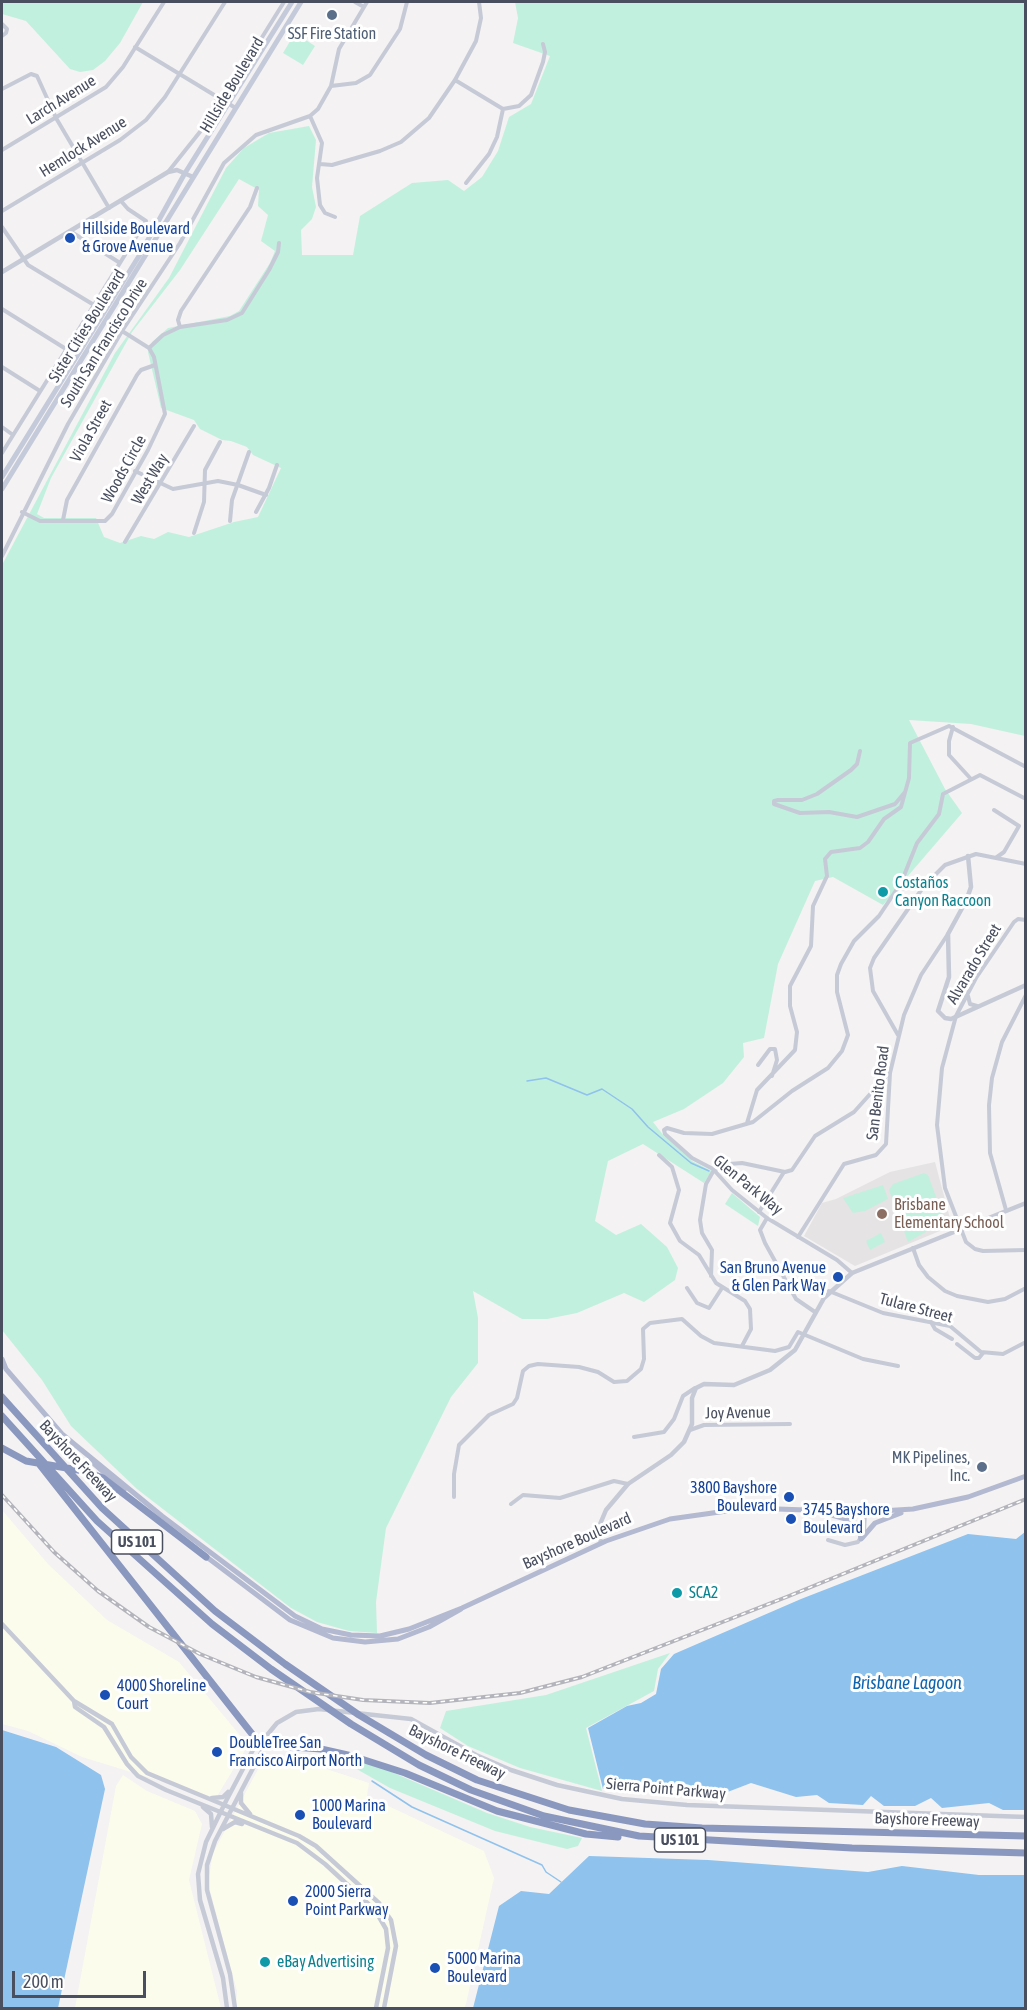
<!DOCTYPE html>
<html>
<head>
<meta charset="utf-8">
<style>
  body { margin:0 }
  #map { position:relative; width:1027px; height:2010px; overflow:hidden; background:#f4f2f2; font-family:"Asap Condensed",sans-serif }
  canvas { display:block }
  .frame { position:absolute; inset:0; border:3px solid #494f5f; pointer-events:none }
  .scale { position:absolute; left:12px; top:1971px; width:134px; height:27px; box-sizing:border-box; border:3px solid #494f5f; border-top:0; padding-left:8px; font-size:18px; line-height:21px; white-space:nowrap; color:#494f5f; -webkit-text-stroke:4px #fff; paint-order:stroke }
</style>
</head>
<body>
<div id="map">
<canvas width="1027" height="2010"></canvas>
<div class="frame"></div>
<div class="scale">200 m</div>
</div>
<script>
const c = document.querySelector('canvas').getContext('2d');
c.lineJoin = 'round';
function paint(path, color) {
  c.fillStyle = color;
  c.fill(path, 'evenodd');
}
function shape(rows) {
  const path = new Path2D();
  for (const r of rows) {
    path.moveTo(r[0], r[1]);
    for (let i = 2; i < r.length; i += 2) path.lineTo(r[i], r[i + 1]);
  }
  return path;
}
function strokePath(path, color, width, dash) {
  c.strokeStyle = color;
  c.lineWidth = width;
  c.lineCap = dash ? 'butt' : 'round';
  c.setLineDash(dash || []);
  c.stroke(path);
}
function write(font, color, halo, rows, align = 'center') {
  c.font = font + ' "Asap Condensed",sans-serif';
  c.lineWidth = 6;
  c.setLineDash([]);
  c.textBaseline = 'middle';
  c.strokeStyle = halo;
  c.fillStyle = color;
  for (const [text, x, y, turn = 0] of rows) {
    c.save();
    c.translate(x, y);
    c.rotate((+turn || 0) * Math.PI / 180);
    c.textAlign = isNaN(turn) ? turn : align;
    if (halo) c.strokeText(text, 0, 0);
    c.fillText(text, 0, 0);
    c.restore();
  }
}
paint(shape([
  [2,1510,48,1564,107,1620,179,1662,248,1745,216,1798,82,1757,28,1731,2,1724],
  [273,1756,290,1757,369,1783,367,1796,484,1851,494,1878,465,2008,236,2008,237,1991,208,1883,213,1853,262,1762],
  [123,1775,147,1791,195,1811,202,1824,189,1880,221,2008,75,2008,116,1786]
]), '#fcfced');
paint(shape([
  [935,1162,952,1226,855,1266,804,1236,822,1203,836,1199,890,1172]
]), '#e5e3e4');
paint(shape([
  [2,2,143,2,120,43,105,61,93,70,80,72,70,69,26,21,2,14],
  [515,2,1025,2,1025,736,971,724,909,720,945,789,962,813,883,905,833,877,815,881,778,964,764,1038,743,1043,744,1057,723,1083,684,1109,653,1122,664,1136,677,1143,692,1161,712,1171,704,1183,643,1144,608,1161,595,1221,616,1235,641,1224,667,1247,678,1268,675,1280,644,1302,624,1293,577,1313,547,1319,522,1319,473,1291,478,1318,478,1363,451,1397,386,1528,376,1602,377,1633,349,1631,317,1622,291,1608,137,1489,71,1426,42,1380,2,1330,2,565,115,353,169,278,226,168,244,148,269,133,309,126,316,140,312,187,316,207,312,219,301,230,302,255,353,255,360,216,412,183,448,180,464,191,482,177,498,151,509,117,531,104,550,56,513,43,518,18],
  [239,179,259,190,258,206,268,215,261,241,275,251,270,263,239,311,230,316,168,328,152,342,148,352,161,408,194,420,200,429,222,440,231,441,247,447,253,455,281,468,258,517,234,522,189,537,168,532,154,539,141,536,120,543,104,537,96,518,44,518,37,514,51,478,132,332,180,270],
  [295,33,315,46,303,65,283,53],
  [924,1173,928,1175,945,1221,908,1242,889,1190,893,1184],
  [883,1185,888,1199,865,1211,853,1213,843,1198],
  [732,1193,760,1217,758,1226,725,1204],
  [881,1233,885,1242,870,1250,866,1241],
  [670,1653,658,1669,654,1691,586,1728,602,1791,520,1768,468,1746,440,1728,446,1711,546,1695],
  [332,1755,380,1767,487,1813,530,1827,582,1838,578,1846,567,1849,495,1831,390,1788]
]), '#c2f0df');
paint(shape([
  [1025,1532,1025,1810,1003,1810,989,1803,942,1808,931,1798,915,1806,884,1806,871,1796,863,1805,829,1803,817,1795,796,1797,751,1783,712,1798,683,1797,672,1790,603,1789,588,1728,627,1706,641,1703,656,1694,661,1669,674,1654,801,1599,968,1534,1016,1539],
  [2,1730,56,1747,101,1775,105,1789,58,2008,2,2008],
  [589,1856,708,1860,868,1872,902,1866,979,1875,1025,1875,1025,2008,473,2008,499,1906,521,1891,549,1894]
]), '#8fc2ec');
strokePath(shape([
  [527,1081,546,1078,587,1095,602,1089,632,1109,648,1127,691,1163,709,1171],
  [372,1781,412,1807,542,1865,546,1872,561,1882]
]), '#8fc2ec', 1.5);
strokePath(shape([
  [355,2,364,7],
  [2,24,7,29,6,33,2,36],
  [135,47,234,107],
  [455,80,503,109,519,106,531,95,543,62,545,52,543,44],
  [331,86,356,83,370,75,400,29,407,2],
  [2,89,31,74,37,76,56,118,109,208],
  [216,96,223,97,228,92,284,2],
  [310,116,322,143,317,178,320,205,325,213,335,217],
  [2,150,106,87,123,67,164,2],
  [320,164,332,165,380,151,401,142,429,118,455,80,476,41,481,18,479,2],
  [168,172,215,113,218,105,216,97],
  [466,183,489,154,497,137,503,109],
  [2,211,120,140,146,120,165,97,225,2],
  [2,227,28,265,94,305],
  [70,231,120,263],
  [2,309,66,349],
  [180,327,178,320,181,311,250,207,257,188],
  [149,348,163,335,180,327,227,320,242,313,269,270,278,252,279,243],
  [2,367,40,391],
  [2,427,13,435],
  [2,453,146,221,128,209,121,201],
  [135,471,173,489,218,481,238,485,266,495],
  [22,512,40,521,105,521,112,514,148,450,165,414,154,357,149,348,122,331],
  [256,512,269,488,277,465],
  [63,520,67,500,137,375,141,370,155,365],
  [230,521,232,500,249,452],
  [194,533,204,502,205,470,220,442],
  [125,542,194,426],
  [2,556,68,424,122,331,180,243,224,163,256,135,310,116,318,109,331,86,339,49,367,2],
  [953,727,949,741,949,755,971,779],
  [860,751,857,764,851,770,817,794,802,800,778,800,774,801,774,804,800,813,829,812,857,817,895,804,905,792],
  [994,810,1019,826,1004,852,997,857],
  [897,889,923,887],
  [1026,920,1018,919,1014,922,976,978,956,1016,942,1068,937,1125,945,1188,966,1242,975,1249,983,1251,1026,1250],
  [968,996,970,1004,977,1006],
  [898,1035,873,991,870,968,874,958,924,886,945,865,976,854,1026,864],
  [758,1065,770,1049,775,1049,777,1060,772,1076],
  [747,1123,757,1090,795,1050,797,1032,790,1006,790,986,811,946,813,906,827,876,825,859,831,852,860,848,868,842,884,819,901,807,909,778,910,743,949,726,1026,767],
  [659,1155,672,1167,679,1190,670,1223,680,1241,699,1255,716,1283,745,1301,750,1309,751,1329,742,1346],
  [1006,1210,990,1153,989,1105,992,1078,1002,1042,1026,995],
  [759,1212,784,1172],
  [767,1218,760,1230,765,1243,796,1299,815,1312],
  [798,1237,844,1164,876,1155,886,1144,890,1073,904,1015,921,975,948,934],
  [913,1248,919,1265,928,1277,945,1291,957,1296,988,1302,1005,1299,1026,1288],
  [852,1273,837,1260,767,1218,732,1190,713,1169,692,1158,665,1134,664,1130,667,1128,684,1133,712,1134,753,1122,792,1091,828,1068,842,1051,848,1035,837,992,837,975,841,964,854,941,879,916,901,883,917,843,939,814,943,794,980,775,1026,799],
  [711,1276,712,1250,702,1233,700,1220,706,1184,714,1170,729,1164,742,1163,785,1172,792,1170,815,1136,854,1112,889,1073],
  [687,1288,697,1303,709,1308,722,1288],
  [829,1291,883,1313,950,1326,981,1352,1003,1354,1026,1342],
  [931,1322,935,1329,952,1339],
  [957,1344,975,1358,979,1358,983,1353],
  [690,1430,704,1425,790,1424],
  [634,1437,664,1432,674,1419,683,1396,695,1388],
  [454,1497,454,1474,459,1445,489,1415,513,1404,517,1398,523,1371,529,1366,538,1364,579,1367,598,1372,614,1382,627,1381,641,1369,644,1359,643,1329,650,1323,682,1319,701,1336,714,1343,775,1351,789,1347,798,1332,863,1359,898,1366],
  [511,1504,523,1495,560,1498,614,1481,628,1484],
  [828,1540,845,1545,858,1542,864,1532,865,1512]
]), '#c6cad6', 4);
strokePath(shape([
  [2,272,168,172,177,170,193,177],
  [968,856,971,887,966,901,948,934,949,977,938,1011,945,1018,951,1019,1026,985],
  [601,1543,598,1529,606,1510,628,1484,671,1455,684,1442,692,1424,692,1398,696,1388,704,1384,734,1385,770,1370,795,1350,824,1298,852,1273,1026,1203],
  [2,1624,74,1701,112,1724,131,1757,147,1773,299,1836,316,1846,379,1903,391,1920,396,1946,384,2008],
  [74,1701,75,1707,104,1727,127,1764,138,1776,166,1790,297,1843,325,1864,375,1910,386,1929,388,1948,376,2008],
  [241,1793,241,1803,250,1814],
  [212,1798,223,1797,228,1792],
  [203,1807,211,1814,212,1827],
  [223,1829,235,1822,242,1824],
  [227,2008,223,1978,200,1900,198,1874,206,1842,226,1801,255,1746,262,1743],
  [235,2008,230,1974,207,1890,207,1865,215,1841,262,1751,263,1740,277,1723,296,1712,319,1709,411,1719,476,1755,511,1770,557,1785,622,1799,687,1805,1026,1817]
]), '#c6cad6', 4.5);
strokePath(shape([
  [2,477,139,256,185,173,292,2],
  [2,489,301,2]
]), '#c5cada', 5);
strokePath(shape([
  [2,1359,6,1369,62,1434,162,1516,295,1616,322,1629,351,1635,380,1636,409,1629,462,1608,606,1541,670,1519,748,1508,865,1512,913,1509,968,1497,1026,1476],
  [91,1461,124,1490],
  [821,1512,853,1521,859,1527,861,1539],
  [862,1538,875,1523,901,1513],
  [204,1555,290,1620,333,1638,365,1642,398,1639,429,1627,461,1609]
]), '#b2b9d0', 5);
strokePath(shape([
  [2,1397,102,1508,215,1611,285,1664,359,1715,426,1755,477,1780,569,1810,645,1824,702,1828,1026,1836],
  [2,1416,97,1521,212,1624,271,1669,351,1724,419,1765,471,1790,544,1816,639,1836,852,1848,1026,1853],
  [2,1448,26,1461,84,1471,103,1478,206,1557],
  [40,1465,256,1739,280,1746,321,1749,352,1756,405,1773,497,1811,586,1834,618,1837]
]), '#8a97bf', 7);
const rail = shape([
  [2,1495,54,1552,98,1591,149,1627,200,1654,256,1677,310,1692,363,1700,430,1703,520,1693,582,1677,789,1596,1026,1499]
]);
strokePath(rail, '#b4b5bc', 4);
strokePath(rail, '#fff', 1.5, [4.5]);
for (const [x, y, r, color] of [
  [332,15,6,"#5c6f8a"],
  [70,238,6,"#1a4fb4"],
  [883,892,6,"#0f9aa8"],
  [882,1214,6,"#8d6e63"],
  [838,1277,6,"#1a4fb4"],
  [982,1467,6,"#5c6f8a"],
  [789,1497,6,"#1a4fb4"],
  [791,1519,6,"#1a4fb4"],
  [677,1593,6,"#0f9aa8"],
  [105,1695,6,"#1a4fb4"],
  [217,1752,6,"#1a4fb4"],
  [300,1815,6,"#1a4fb4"],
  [293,1901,6,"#1a4fb4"],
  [265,1962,6,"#0f9aa8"],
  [435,1968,6,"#1a4fb4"]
]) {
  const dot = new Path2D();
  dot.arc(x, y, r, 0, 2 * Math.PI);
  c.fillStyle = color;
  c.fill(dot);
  strokePath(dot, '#fff', 2);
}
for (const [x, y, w] of [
  [137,1542,51],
  [680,1840,51]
]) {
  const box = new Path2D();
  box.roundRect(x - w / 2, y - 12, w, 24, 4.5);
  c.fillStyle = '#fff';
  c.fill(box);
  strokePath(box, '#494f5f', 1.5);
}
write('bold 15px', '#494f5f', null, [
  ["US 101",137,1542],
  ["US 101",680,1840]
]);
write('16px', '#4e5e75', '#fff', [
  ["SSF Fire Station",332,34],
  ["MK Pipelines,",970,1458,"right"],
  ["Inc.",970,1476,"right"]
]);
write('16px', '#494f5f', '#fff', [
  ["Hillside Boulevard",232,85,-59],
  ["Larch Avenue",61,100,-32],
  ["Hemlock Avenue",83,147,-32],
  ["Sister Cities Boulevard",87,326,-58],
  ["South San Francisco Drive",104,343,-58],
  ["Viola Street",91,431,-61],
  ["Woods Circle",124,469,-61],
  ["West Way",150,479,-59],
  ["Alvarado Street",974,964,-59],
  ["San Benito Road",878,1093,-83],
  ["Glen Park Way",748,1185,39],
  ["Tulare Street",916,1308,15],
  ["Joy Avenue",738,1413,-1],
  ["Bayshore Freeway",78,1461,47],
  ["Bayshore Boulevard",577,1541,-24],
  ["Bayshore Freeway",457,1752,26],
  ["Sierra Point Parkway",666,1789,5],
  ["Bayshore Freeway",927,1820,2]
]);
write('16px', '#164399', '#fff', [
  ["Hillside Boulevard",82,229],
  ["& Grove Avenue",82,247],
  ["San Bruno Avenue",826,1268,"right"],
  ["& Glen Park Way",826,1286,"right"],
  ["3800 Bayshore",777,1488,"right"],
  ["Boulevard",777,1506,"right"],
  ["3745 Bayshore",803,1510],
  ["Boulevard",803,1528],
  ["4000 Shoreline",117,1686],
  ["Court",117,1704],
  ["DoubleTree San",229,1743],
  ["Francisco Airport North",229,1761],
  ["1000 Marina",312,1806],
  ["Boulevard",312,1824],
  ["2000 Sierra",305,1892],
  ["Point Parkway",305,1910],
  ["5000 Marina",447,1959],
  ["Boulevard",447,1977]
], 'left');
write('16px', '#0d838f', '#fff', [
  ["Costaños",895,883],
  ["Canyon Raccoon",895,901],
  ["SCA2",689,1593],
  ["eBay Advertising",277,1962]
], 'left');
write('16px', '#785e54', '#fff', [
  ["Brisbane",894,1205],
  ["Elementary School",894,1223]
], 'left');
write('italic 18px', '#0e64ae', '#fff', [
  ["Brisbane Lagoon",907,1683]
]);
</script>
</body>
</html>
